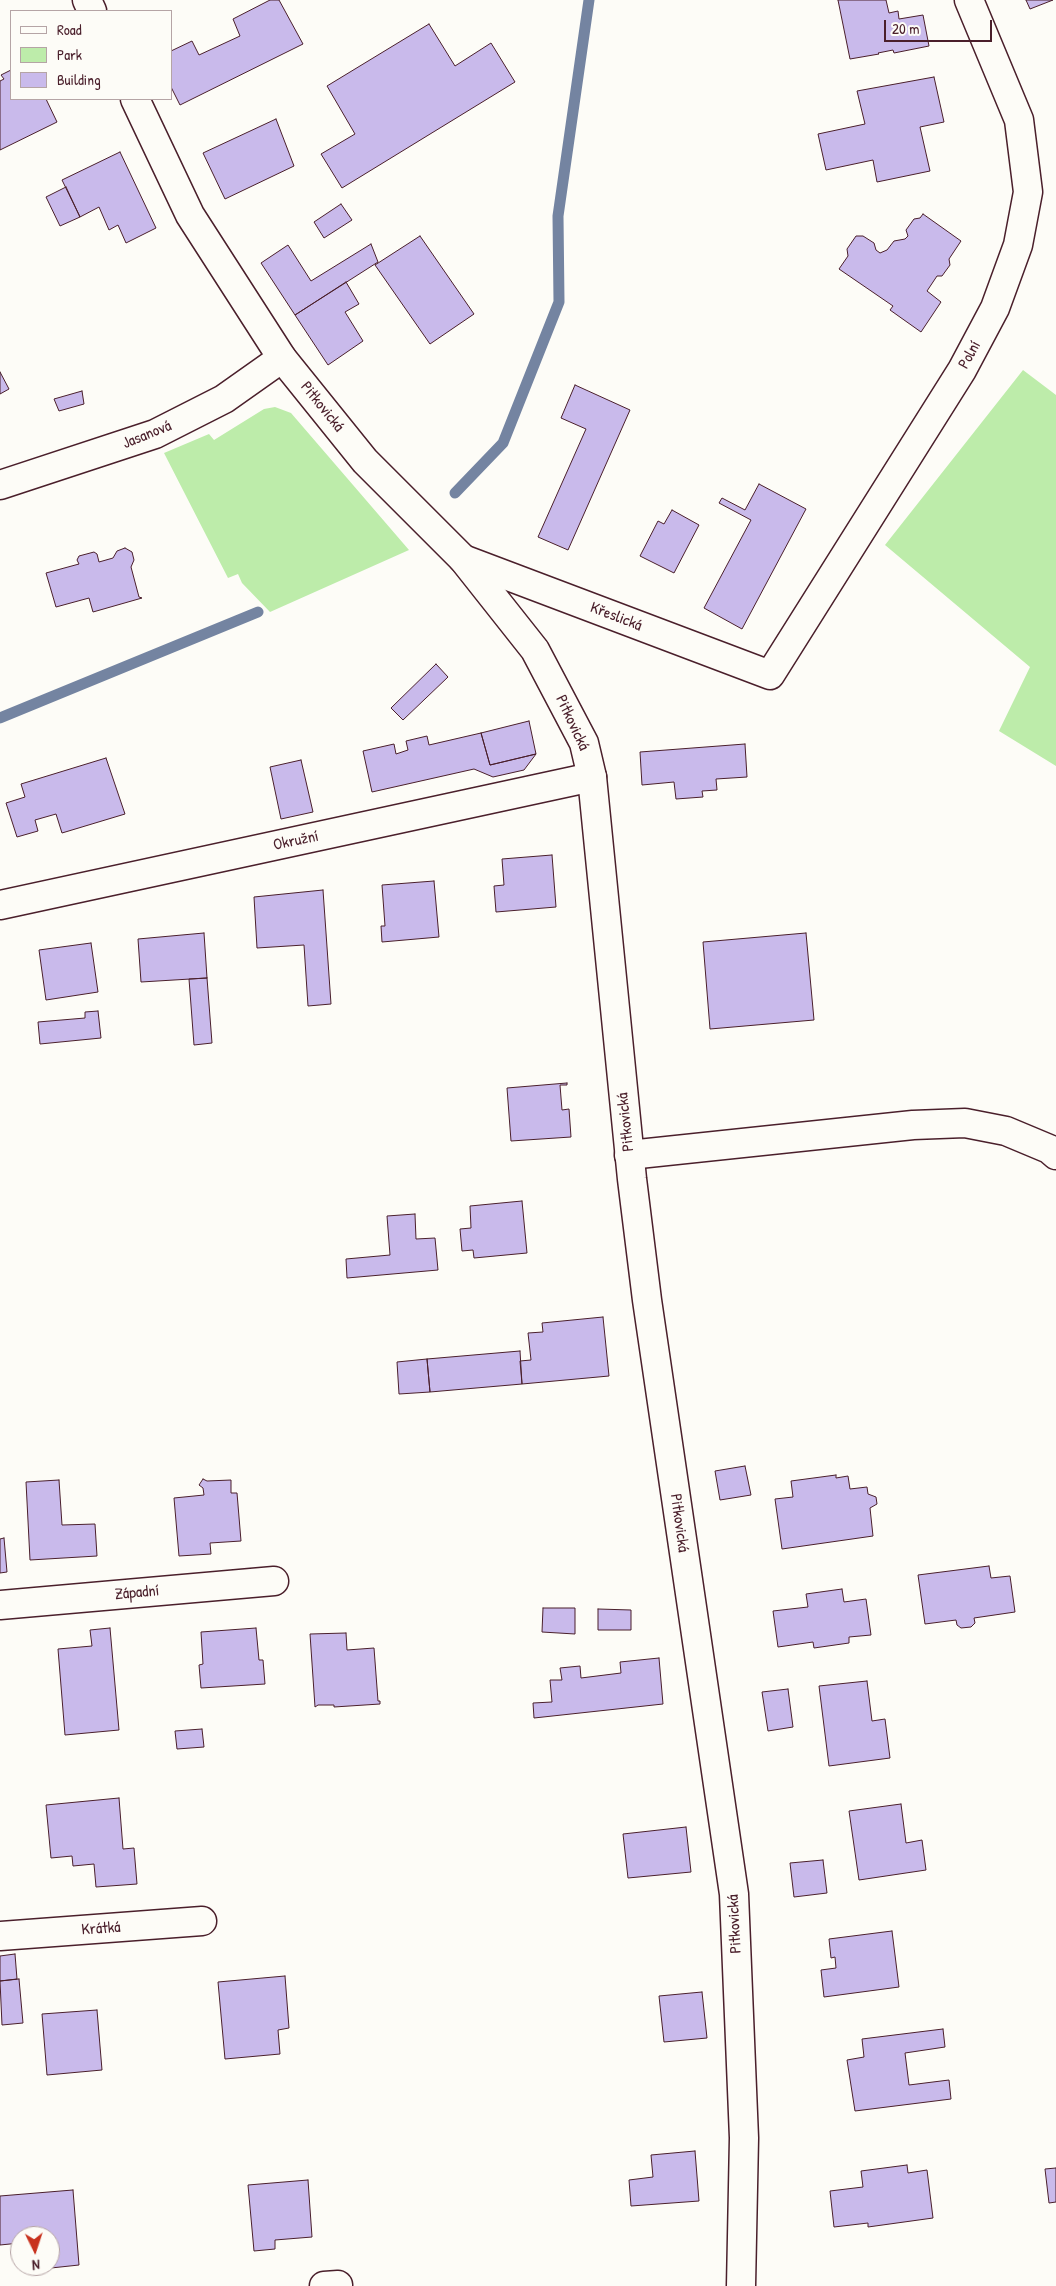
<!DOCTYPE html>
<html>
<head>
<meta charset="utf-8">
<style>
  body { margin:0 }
  #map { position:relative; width:1056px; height:2286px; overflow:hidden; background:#fdfcf7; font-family:"Patrick Hand",sans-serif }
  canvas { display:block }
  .legend { position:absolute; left:10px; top:10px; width:162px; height:90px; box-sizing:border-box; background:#fdfcf7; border:1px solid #b5a4a5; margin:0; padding:6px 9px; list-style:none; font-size:15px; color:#4a1f2b }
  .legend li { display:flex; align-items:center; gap:10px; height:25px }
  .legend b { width:25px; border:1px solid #b5a4a5 }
  .north { position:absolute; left:10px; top:2226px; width:50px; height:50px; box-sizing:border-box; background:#fdfcf7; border:1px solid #b5a4a5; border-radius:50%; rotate:176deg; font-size:14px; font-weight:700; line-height:20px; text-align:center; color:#4a1f2b }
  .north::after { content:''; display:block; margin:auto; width:18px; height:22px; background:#c8321e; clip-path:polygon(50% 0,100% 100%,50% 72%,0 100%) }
  .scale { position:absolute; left:884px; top:20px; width:108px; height:22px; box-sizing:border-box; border:2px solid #4a1f2b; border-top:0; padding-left:6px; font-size:15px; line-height:18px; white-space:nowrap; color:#4a1f2b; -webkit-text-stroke:4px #fdfcf7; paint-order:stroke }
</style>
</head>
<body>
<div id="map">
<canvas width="1056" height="2286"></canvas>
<ul class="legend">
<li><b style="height:6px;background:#fdfcf7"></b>Road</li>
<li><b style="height:14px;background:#bdecaa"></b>Park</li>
<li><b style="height:14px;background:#c9baeb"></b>Building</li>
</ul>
<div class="north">N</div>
<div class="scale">20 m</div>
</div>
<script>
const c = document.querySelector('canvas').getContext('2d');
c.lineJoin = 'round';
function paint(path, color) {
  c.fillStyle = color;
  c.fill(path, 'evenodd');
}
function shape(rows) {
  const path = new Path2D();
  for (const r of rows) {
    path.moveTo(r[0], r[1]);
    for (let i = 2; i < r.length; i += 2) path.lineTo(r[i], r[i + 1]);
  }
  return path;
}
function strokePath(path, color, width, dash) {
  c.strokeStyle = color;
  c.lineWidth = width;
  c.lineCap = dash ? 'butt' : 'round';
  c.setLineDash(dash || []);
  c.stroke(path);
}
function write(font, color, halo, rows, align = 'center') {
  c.font = font + ' "Patrick Hand",sans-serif';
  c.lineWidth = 5;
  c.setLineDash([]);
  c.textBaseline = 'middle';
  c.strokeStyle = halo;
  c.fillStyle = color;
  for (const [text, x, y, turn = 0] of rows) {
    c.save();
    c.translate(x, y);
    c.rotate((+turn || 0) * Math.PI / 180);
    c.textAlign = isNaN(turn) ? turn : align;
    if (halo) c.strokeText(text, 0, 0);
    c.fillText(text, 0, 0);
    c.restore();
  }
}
paint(shape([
  [1023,370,1056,395,1056,766,999,731,1030,667,885,545],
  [275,407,291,413,409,550,270,612,242,583,238,574,228,578,164,453,209,434,214,440,264,409]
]), '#bdecaa');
strokePath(shape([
  [455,493,503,443,559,302,558,216,589,0],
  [0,718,258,612]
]), '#7484a1', 11);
const building = shape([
  [270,0,279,0,303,44,180,105,171,87,171,51,192,41,199,55,240,36,233,19,270,0],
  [838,0,886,0,889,13,898,11,899,19,923,15,929,46,894,53,893,50,878,53,879,54,850,59,838,0],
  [1026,0,1053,0,1030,9,1026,0],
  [429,24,455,66,491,43,515,82,342,188,321,154,355,134,327,86,429,24],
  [11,70,11,99,46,99,57,122,0,150,0,81,4,79,1,75,11,70],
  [934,77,944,122,920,127,930,171,877,182,873,160,826,170,818,134,865,124,857,91,934,77],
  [276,119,294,166,225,199,203,153,276,119],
  [120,152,156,228,126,243,118,225,109,230,99,207,80,217,62,180,120,152],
  [66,187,80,217,60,226,46,197,66,187],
  [341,204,352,220,324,238,314,222,341,204],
  [923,214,961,241,949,259,950,265,942,276,937,276,927,291,941,302,921,332,890,310,893,306,839,269,848,256,847,249,856,236,863,236,874,243,876,250,880,253,887,250,894,241,905,239,908,236,906,230,914,219,920,218,923,214],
  [420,236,474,314,430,344,375,265,420,236],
  [371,244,378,262,295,315,261,263,288,245,311,281,371,244],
  [346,282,359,304,345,312,363,341,328,365,295,315,346,282],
  [0,372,9,389,0,394,0,372],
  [575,385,630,410,568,550,538,537,586,429,561,418,575,385],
  [82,391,84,404,59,411,54,399,82,391],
  [759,484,806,509,742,629,704,608,751,520,719,503,722,498,745,510,759,484],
  [672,510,699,525,674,573,640,556,658,521,664,524,672,510],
  [125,548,132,552,134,560,131,567,139,597,142,598,93,612,89,598,56,607,46,573,79,564,77,560,79,556,94,552,97,554,99,562,113,558,117,551,125,548],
  [436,664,448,677,403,720,391,708,436,664],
  [529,721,536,754,490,765,481,733,529,721],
  [481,733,490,765,536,754,524,770,493,777,474,769,372,792,363,751,394,744,396,754,408,750,406,741,427,736,429,745,481,733],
  [745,744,747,777,716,779,717,790,702,791,703,797,676,799,674,782,642,785,640,752,745,744],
  [106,758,125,814,62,833,56,814,35,820,38,831,17,837,6,803,25,797,21,784,106,758],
  [301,760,313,812,281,819,270,767,301,760],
  [552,855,556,907,496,912,494,886,504,885,502,859,552,855],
  [434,881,439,937,382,942,381,926,385,926,382,885,434,881],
  [323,890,331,1004,308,1006,304,945,257,948,254,897,323,890],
  [204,933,207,978,141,982,138,939,204,933],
  [806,933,814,1020,710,1029,703,942,806,933],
  [91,943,98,992,46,1000,39,950,91,943],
  [207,978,212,1043,194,1045,189,979,207,978],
  [98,1011,101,1038,40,1044,38,1022,85,1018,85,1012,98,1011],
  [567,1083,567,1085,560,1085,562,1110,569,1109,571,1137,511,1141,507,1088,567,1083],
  [522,1201,527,1253,474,1258,473,1250,462,1251,460,1229,471,1228,470,1206,522,1201],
  [415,1214,416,1239,435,1238,438,1270,347,1278,346,1259,390,1255,387,1216,415,1214],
  [603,1317,609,1376,522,1384,520,1361,531,1360,528,1333,543,1332,542,1323,603,1317],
  [520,1351,522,1384,430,1392,427,1359,520,1351],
  [427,1359,430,1392,399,1394,397,1362,427,1359],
  [745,1466,751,1495,720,1500,715,1471,745,1466],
  [836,1475,836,1478,848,1476,850,1489,867,1487,868,1494,876,1497,877,1504,870,1508,873,1536,782,1549,775,1499,793,1497,791,1481,836,1475],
  [203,1479,207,1481,231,1480,231,1493,237,1493,241,1541,210,1543,211,1554,179,1556,174,1498,204,1495,203,1488,199,1485,203,1479],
  [59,1480,62,1525,95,1524,97,1556,30,1560,26,1482,59,1480],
  [4,1538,7,1572,0,1573,0,1539,4,1538],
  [989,1566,991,1578,1010,1576,1015,1612,974,1618,975,1623,971,1627,961,1628,957,1625,956,1620,925,1624,918,1575,989,1566],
  [842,1589,844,1602,866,1599,871,1635,849,1637,849,1643,814,1648,813,1642,778,1647,773,1611,808,1607,806,1594,842,1589],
  [543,1608,575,1608,575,1634,542,1632,543,1608],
  [598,1609,631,1610,631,1630,598,1630,598,1609],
  [110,1628,119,1730,65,1735,58,1649,92,1646,90,1630,110,1628],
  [256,1628,259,1660,263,1660,265,1684,201,1688,199,1665,203,1664,201,1632,256,1628],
  [346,1633,347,1650,374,1648,378,1701,380,1701,380,1704,334,1707,334,1705,318,1705,315,1707,310,1634,346,1633],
  [659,1658,663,1704,534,1718,533,1703,552,1702,550,1680,562,1680,560,1668,580,1666,581,1678,621,1673,620,1662,659,1658],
  [867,1681,872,1721,885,1719,890,1758,829,1766,819,1686,867,1681],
  [788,1689,793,1727,768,1731,762,1692,788,1689],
  [202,1729,204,1747,177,1749,175,1731,202,1729],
  [119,1798,123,1849,134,1848,137,1884,96,1887,94,1864,73,1866,72,1856,51,1858,46,1805,119,1798],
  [901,1804,906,1843,922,1840,926,1870,859,1880,849,1811,901,1804],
  [686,1827,691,1872,628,1878,623,1834,686,1827],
  [823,1860,827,1893,794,1897,790,1863,823,1860],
  [892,1931,899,1987,824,1997,821,1970,836,1968,835,1957,831,1958,829,1939,892,1931],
  [15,1954,17,1979,0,1981,0,1956,15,1954],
  [285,1976,289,2028,278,2030,280,2054,225,2059,218,1982,285,1976],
  [19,1979,23,2023,2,2025,0,1981,19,1979],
  [702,1992,707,2038,664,2042,659,1996,702,1992],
  [97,2010,102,2070,47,2075,42,2014,97,2010],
  [943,2029,945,2047,905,2053,909,2085,949,2080,951,2099,855,2111,847,2060,864,2057,862,2039,943,2029],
  [695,2151,699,2201,631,2206,629,2180,653,2177,651,2155,695,2151],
  [907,2165,908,2173,927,2170,933,2218,868,2227,868,2223,834,2227,830,2191,863,2187,861,2171,907,2165],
  [1056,2168,1056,2202,1049,2203,1045,2169,1056,2168],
  [308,2180,312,2237,275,2240,275,2249,254,2251,248,2185,308,2180],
  [73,2190,79,2265,51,2268,50,2236,20,2236,20,2243,0,2245,0,2196,73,2190]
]);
paint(building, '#c9baeb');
strokePath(building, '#4a1f2b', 1);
const street = shape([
  [0,485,155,434,224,399,282,358],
  [463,559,770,675,962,370,995,308,1018,245,1028,192,1019,120,969,0],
  [0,905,592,777],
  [629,1155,913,1125,965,1123,1006,1131,1049,1149,1056,1155],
  [0,1605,274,1581],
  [0,1936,202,1921],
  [324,2286,338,2285]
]);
const secondary = shape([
  [87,0,92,11],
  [135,99,190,215,282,358,365,461,463,559,535,650,584,743,592,777,632,1179,647,1300,734,1894,744,2138,741,2286]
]);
strokePath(street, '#4a1f2b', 31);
strokePath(secondary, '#4a1f2b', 31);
strokePath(street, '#fdfcf7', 28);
strokePath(secondary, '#fdfcf7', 28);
write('16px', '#4a1f2b', '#fdfcf7', [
  ["Polní",970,355,-61],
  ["Pitkovická",322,407,51],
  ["Jasanová",147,435,-22],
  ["Křeslická",616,617,21],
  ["Pitkovická",572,723,65],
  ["Okružní",296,841,-12],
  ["Pitkovická",626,1122,-96],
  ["Pitkovická",679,1523,82],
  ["Západní",137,1593,-5],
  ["Pitkovická",735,1924,-93],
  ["Krátká",101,1929,-4]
]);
</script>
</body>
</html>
